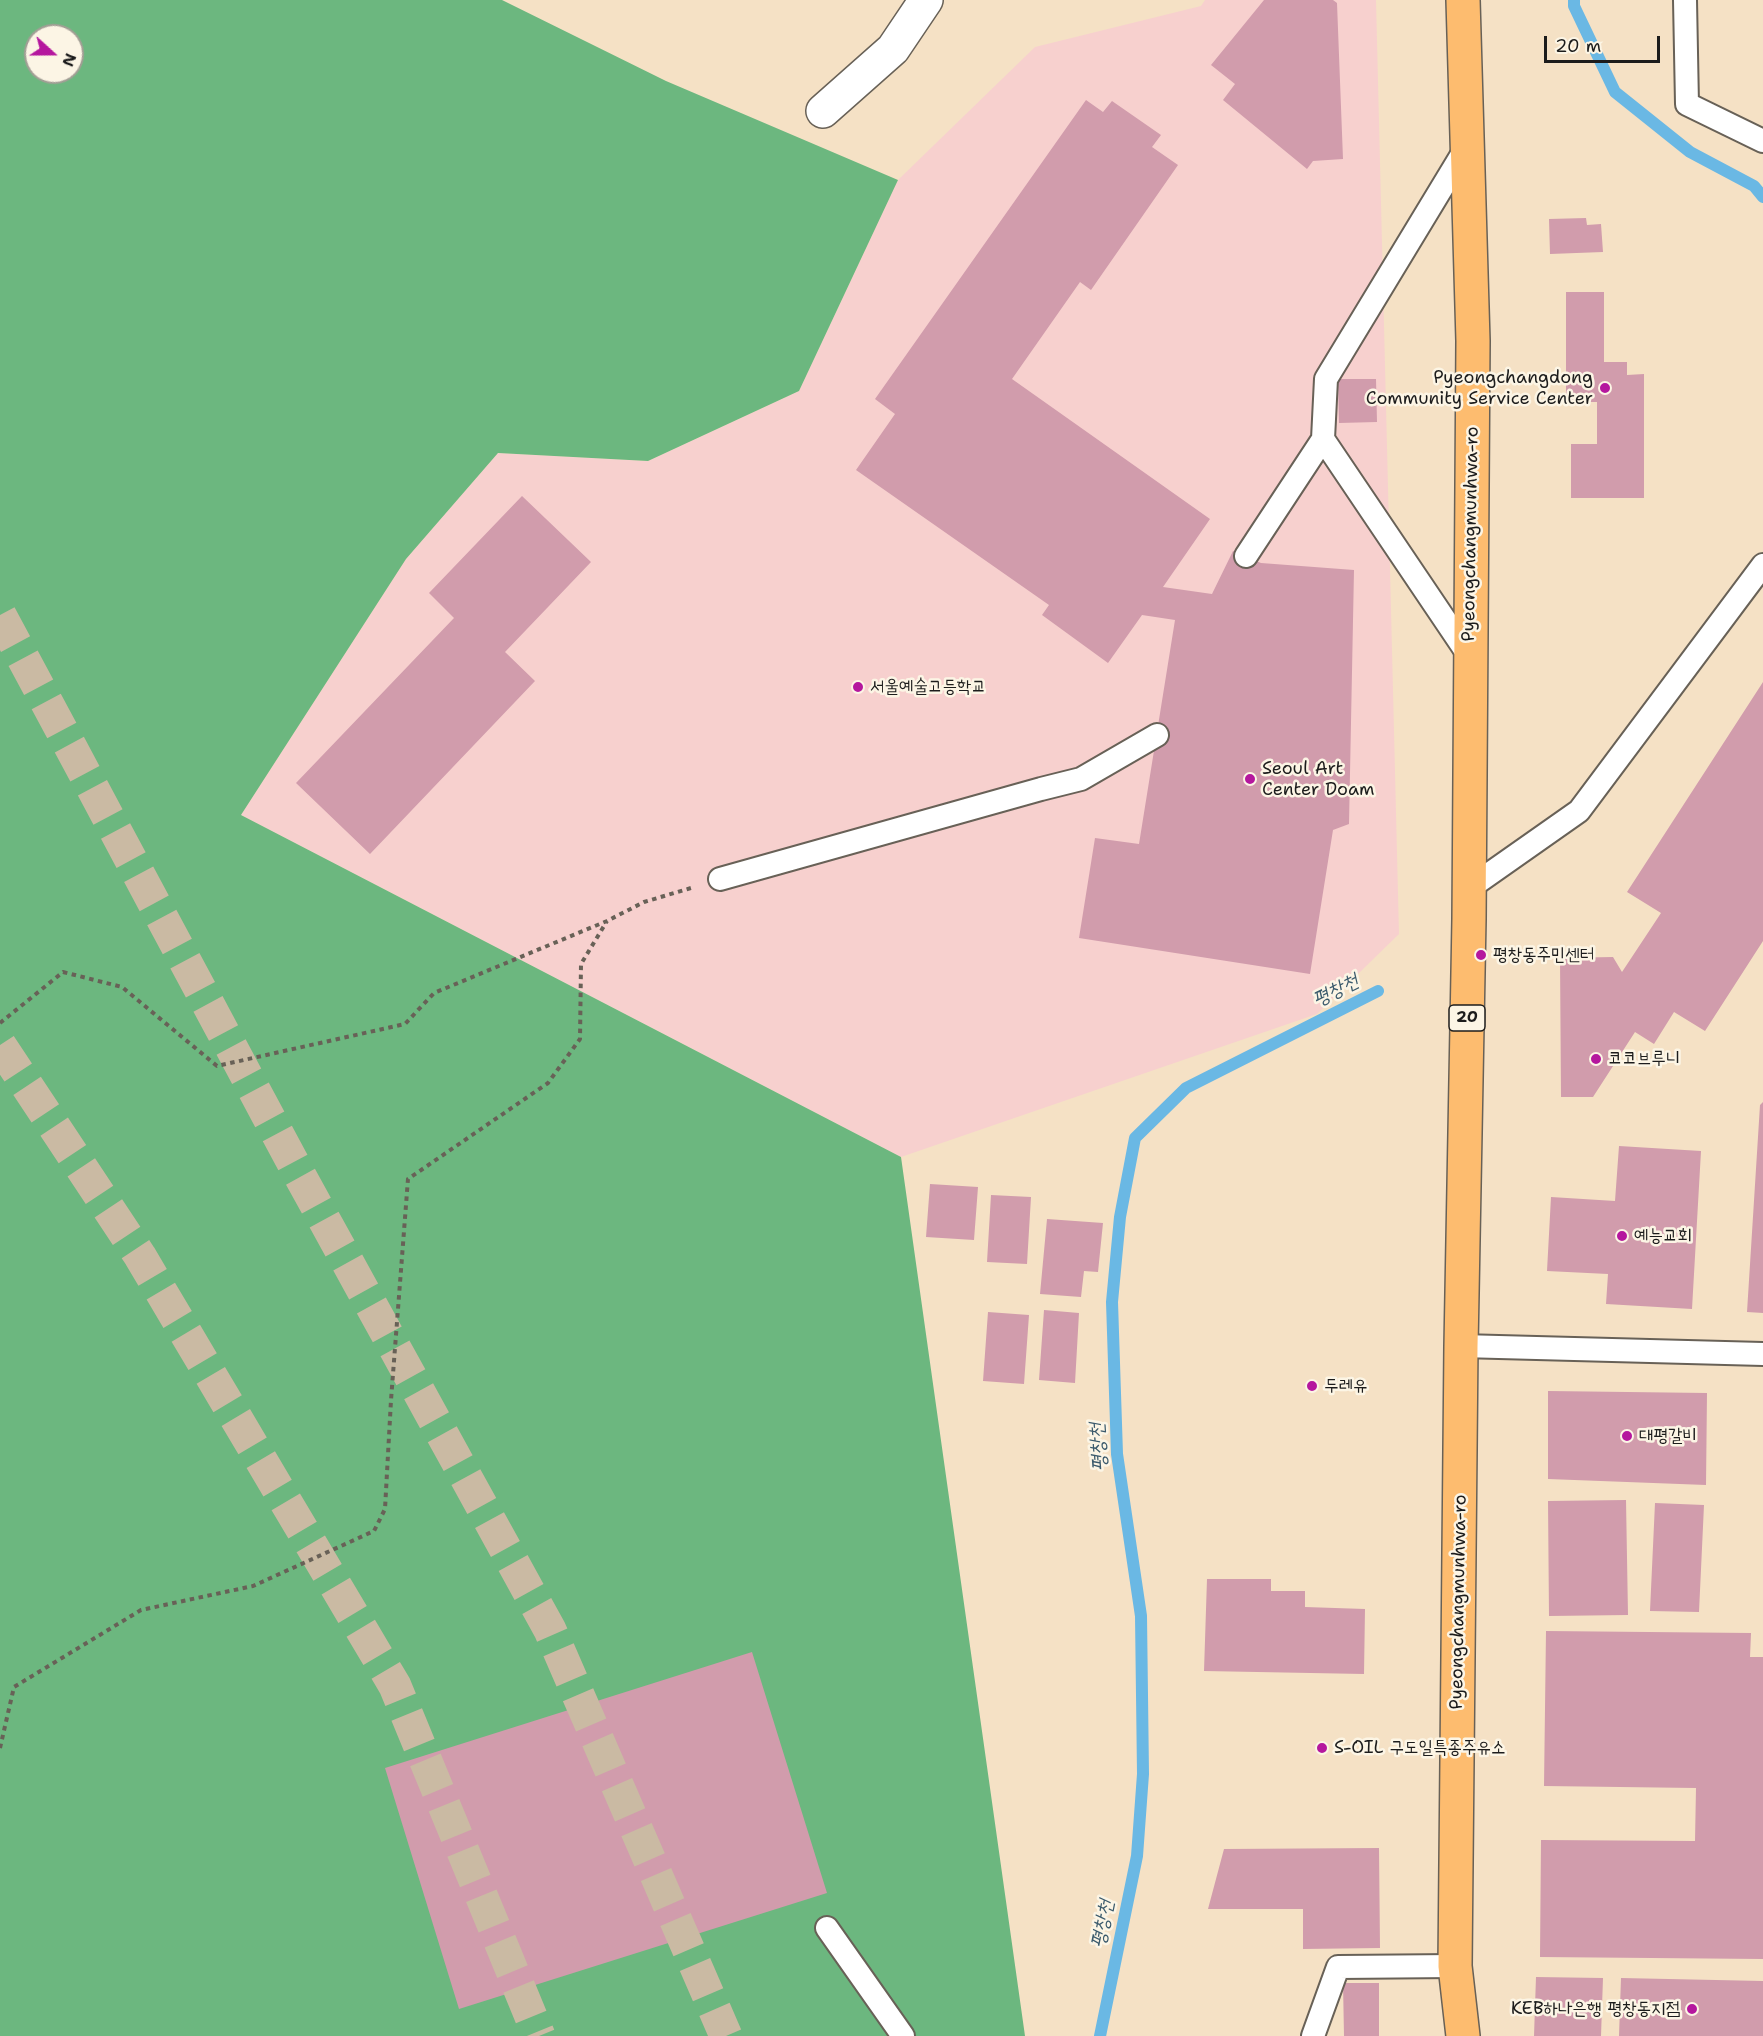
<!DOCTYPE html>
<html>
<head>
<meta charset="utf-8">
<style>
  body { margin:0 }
  #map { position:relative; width:1763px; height:2036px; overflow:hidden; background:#f5e1c5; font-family:"Shantell Sans",sans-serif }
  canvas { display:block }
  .north { position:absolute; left:24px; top:24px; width:60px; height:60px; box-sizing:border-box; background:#fcf5e5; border:2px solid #a29e95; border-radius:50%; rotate:111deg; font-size:16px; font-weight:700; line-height:24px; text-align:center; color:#1c1c1c }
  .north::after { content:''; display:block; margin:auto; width:21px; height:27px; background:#b5179e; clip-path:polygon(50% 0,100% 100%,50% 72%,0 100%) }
  .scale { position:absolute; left:1544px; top:36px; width:116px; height:27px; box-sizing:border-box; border:3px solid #1c1c1c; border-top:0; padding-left:8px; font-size:18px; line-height:21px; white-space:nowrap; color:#1c1c1c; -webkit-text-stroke:4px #fcf5e5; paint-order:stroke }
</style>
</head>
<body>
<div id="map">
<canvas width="1763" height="2036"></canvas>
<div class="north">N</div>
<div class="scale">20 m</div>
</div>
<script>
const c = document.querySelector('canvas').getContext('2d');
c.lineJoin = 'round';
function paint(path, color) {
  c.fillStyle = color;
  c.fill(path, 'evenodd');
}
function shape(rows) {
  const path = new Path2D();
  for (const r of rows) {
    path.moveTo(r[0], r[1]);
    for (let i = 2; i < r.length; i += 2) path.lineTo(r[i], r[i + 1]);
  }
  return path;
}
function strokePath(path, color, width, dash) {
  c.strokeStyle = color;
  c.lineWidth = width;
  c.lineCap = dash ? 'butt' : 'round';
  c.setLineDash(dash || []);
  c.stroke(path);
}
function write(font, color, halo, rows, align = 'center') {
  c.font = font + ' "Shantell Sans","Poor Story",sans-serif';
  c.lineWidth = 5;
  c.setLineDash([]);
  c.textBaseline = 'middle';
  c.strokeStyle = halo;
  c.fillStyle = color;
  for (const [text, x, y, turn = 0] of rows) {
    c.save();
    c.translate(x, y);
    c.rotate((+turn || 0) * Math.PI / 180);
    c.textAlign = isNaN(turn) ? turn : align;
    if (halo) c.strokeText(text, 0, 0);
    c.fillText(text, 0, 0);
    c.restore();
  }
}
paint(shape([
  [1205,0,1376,0,1399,934,1317,1014,901,1157,241,815,406,559,498,453,648,461,799,391,898,180,1035,47,1201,6]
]), '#f7d0ce');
paint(shape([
  [0,0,502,0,666,81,898,180,799,391,648,461,498,453,406,559,241,815,901,1157,1025,2036,0,2036],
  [36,36,72,36,72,72,36,72]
]), '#6cb77f');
strokePath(shape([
  [1574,0,1574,6,1615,92,1690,152,1754,186,1763,197],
  [1100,2036,1137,1856,1143,1774,1141,1616,1117,1454,1112,1302,1120,1217,1135,1138,1186,1088,1378,991]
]), '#6ab8e4', 12);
paint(shape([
  [1264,0,1333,0,1337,3,1343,159,1313,161,1307,169,1223,100,1235,84,1211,65],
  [1086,100,1103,112,1112,101,1161,135,1152,147,1178,165,1091,290,1080,282,1012,379,1210,519,1163,587,1212,594,1233,551,1261,563,1354,570,1349,824,1333,830,1310,974,1079,938,1095,838,1139,844,1175,620,1142,615,1108,663,1042,615,1049,605,856,470,895,414,875,399],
  [1586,218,1587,225,1601,224,1603,252,1550,254,1549,219],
  [1566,292,1604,292,1604,362,1627,362,1627,375,1644,374,1644,498,1571,498,1571,444,1597,444,1597,402,1566,402],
  [1338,379,1376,379,1377,422,1339,423],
  [522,496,591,562,505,652,535,681,370,854,296,783,454,618,429,593],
  [1763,682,1763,941,1705,1031,1674,1012,1654,1044,1635,1032,1593,1097,1561,1097,1560,958,1613,957,1622,972,1661,913,1627,892],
  [1763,1102,1763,1313,1747,1312,1760,1105],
  [1619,1146,1701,1151,1692,1309,1606,1304,1608,1274,1547,1271,1551,1197,1615,1201],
  [930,1184,978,1187,974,1240,926,1237],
  [991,1195,1031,1197,1027,1264,987,1262],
  [1047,1219,1103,1223,1098,1272,1084,1271,1081,1297,1040,1294],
  [1044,1310,1079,1313,1075,1383,1039,1380],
  [988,1312,1029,1315,1024,1384,983,1381],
  [1548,1391,1707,1393,1706,1485,1548,1479],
  [1626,1500,1628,1615,1549,1616,1548,1501],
  [1655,1503,1704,1505,1699,1612,1650,1611],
  [1207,1579,1271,1579,1271,1591,1305,1591,1305,1607,1365,1609,1364,1674,1204,1671],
  [1546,1631,1751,1633,1750,1657,1763,1657,1763,1959,1540,1957,1541,1840,1695,1841,1696,1788,1544,1786],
  [752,1652,827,1893,459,2009,385,1768],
  [1379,1848,1380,1948,1303,1949,1303,1909,1208,1909,1224,1849],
  [1536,1977,1603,1978,1601,2036,1534,2036],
  [1621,1978,1763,1981,1763,2036,1619,2036],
  [1343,1983,1379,1983,1379,2036,1344,2036]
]), '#d19cac');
strokePath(shape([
  [0,615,299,1174,550,1630,726,2036],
  [0,1045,140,1256,395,1686,539,2036]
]), '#cabaa3', 33, [33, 16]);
const service = shape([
  [1685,0,1687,104,1763,141],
  [1466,148,1326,379,1323,439,1470,657],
  [1246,556,1323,439],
  [720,879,1041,789,1081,779,1157,735],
  [1468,889,1579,811,1763,565],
  [1461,1346,1763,1354],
  [827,1928,903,2036],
  [1313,2036,1338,1967,1455,1966]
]);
const minor = shape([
  [823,111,893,49,926,0]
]);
const primary = shape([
  [1463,2036,1455,1966,1461,1346,1469,919,1473,341,1463,0]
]);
strokePath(service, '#686157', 26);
strokePath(minor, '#686157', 36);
strokePath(primary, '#686157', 36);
strokePath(shape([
  [0,1023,63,972,122,987,217,1066,405,1024,434,993,607,921,644,902,691,888],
  [0,1748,14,1687,141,1610,253,1586,374,1531,385,1509,391,1400,408,1179,548,1083,580,1039,581,964,607,921]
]), '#686157', 4, [4.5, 4.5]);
strokePath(service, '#fff', 22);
strokePath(minor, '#fff', 33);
strokePath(primary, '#fdbc6f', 33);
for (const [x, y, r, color] of [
  [1605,388,6,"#b5179e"],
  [858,687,6,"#b5179e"],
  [1250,779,6,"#b5179e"],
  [1481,955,6,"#b5179e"],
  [1596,1059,6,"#b5179e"],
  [1622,1236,6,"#b5179e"],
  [1312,1386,6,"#b5179e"],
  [1627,1436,6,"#b5179e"],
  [1322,1748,6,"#b5179e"],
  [1692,2009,6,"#b5179e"]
]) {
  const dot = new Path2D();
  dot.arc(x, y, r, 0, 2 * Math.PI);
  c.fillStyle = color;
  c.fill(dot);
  strokePath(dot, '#fcf5e5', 2);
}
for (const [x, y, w] of [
  [1467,1018,36]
]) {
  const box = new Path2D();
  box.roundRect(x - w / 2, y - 13, w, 26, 4.5);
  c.fillStyle = '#fcf5e5';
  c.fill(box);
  strokePath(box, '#1c1c1c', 1.5);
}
write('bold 16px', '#1c1c1c', null, [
  ["20",1467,1018]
]);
write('18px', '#1c1c1c', '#fcf5e5', [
  ["Pyeongchangdong",1593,378,"right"],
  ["Community Service Center",1593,399,"right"],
  ["서울예술고등학교",870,687],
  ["Seoul Art",1262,769],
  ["Center Doam",1262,790],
  ["평창동주민센터",1493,955],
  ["코코브루니",1608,1059],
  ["예능교회",1634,1236],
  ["두레유",1324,1386],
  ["대평갈비",1639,1436],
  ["S-OIL 구도일특종주유소",1334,1748],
  ["KEB하나은행 평창동지점",1680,2009,"right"]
], 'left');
write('18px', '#1c1c1c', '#fcf5e5', [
  ["Pyeongchangmunhwa-ro",1471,534,-89],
  ["Pyeongchangmunhwa-ro",1459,1602,-89]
]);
write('italic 20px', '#3b5a6c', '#fcf5e5', [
  ["평창천",1336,991,-27],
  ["평창천",1099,1447,-94],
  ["평창천",1103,1924,-79]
]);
</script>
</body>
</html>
